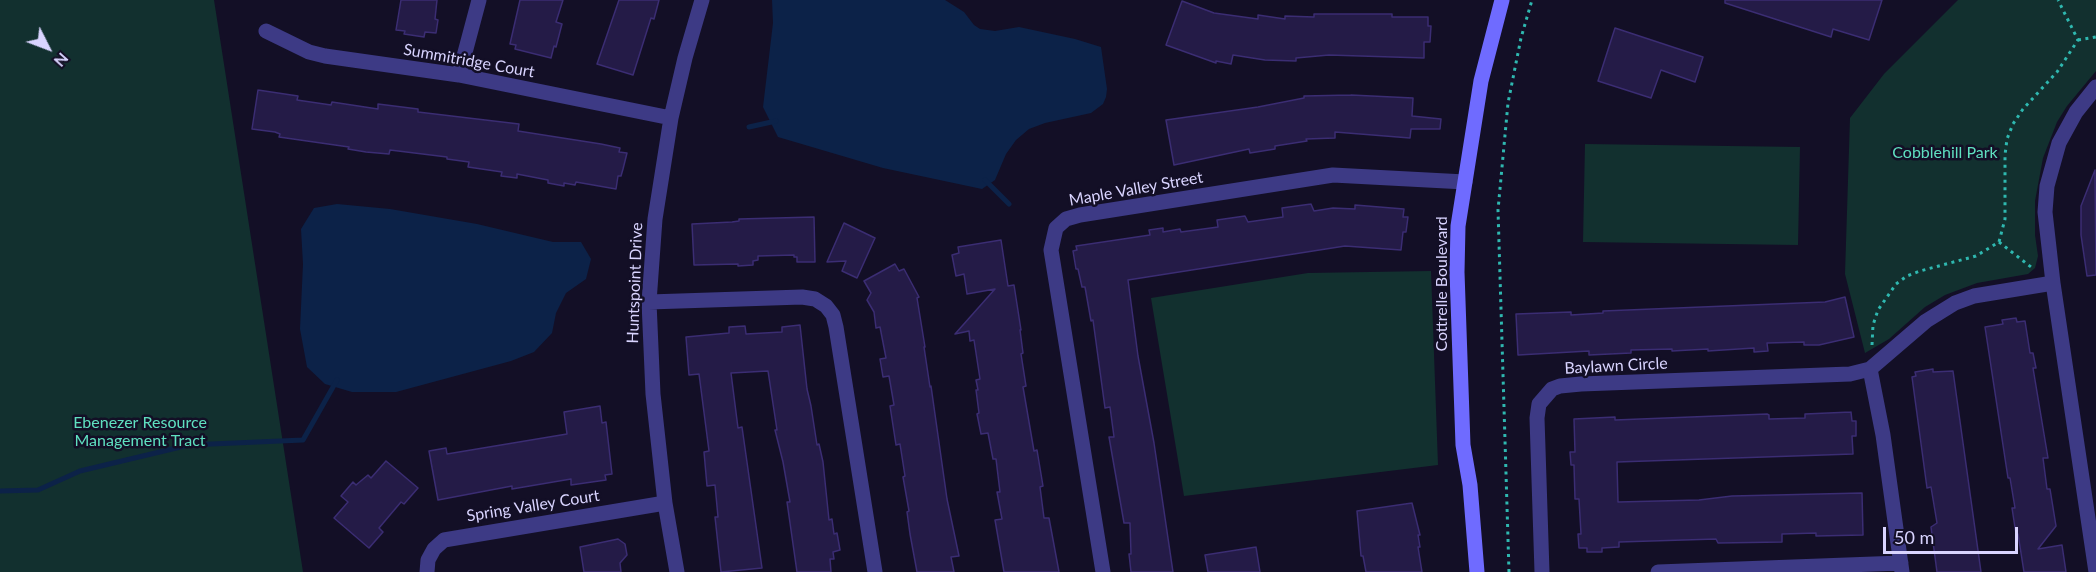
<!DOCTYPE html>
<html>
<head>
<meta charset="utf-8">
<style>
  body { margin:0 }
  #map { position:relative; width:2096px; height:572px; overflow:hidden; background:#130f26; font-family:Lato,sans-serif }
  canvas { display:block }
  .north { position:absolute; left:18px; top:18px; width:60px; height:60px; -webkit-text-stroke:4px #130f26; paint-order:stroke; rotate:132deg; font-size:16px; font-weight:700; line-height:24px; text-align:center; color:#d9d4ff }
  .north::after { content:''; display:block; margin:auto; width:21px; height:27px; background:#d9d4ff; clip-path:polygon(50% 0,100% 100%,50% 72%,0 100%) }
  .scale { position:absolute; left:1883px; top:527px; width:135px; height:27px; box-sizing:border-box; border:3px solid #d9d4ff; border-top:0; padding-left:8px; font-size:18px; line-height:21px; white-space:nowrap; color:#d9d4ff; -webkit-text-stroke:4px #130f26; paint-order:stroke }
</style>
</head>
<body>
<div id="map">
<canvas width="2096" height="572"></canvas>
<div class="north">N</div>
<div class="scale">50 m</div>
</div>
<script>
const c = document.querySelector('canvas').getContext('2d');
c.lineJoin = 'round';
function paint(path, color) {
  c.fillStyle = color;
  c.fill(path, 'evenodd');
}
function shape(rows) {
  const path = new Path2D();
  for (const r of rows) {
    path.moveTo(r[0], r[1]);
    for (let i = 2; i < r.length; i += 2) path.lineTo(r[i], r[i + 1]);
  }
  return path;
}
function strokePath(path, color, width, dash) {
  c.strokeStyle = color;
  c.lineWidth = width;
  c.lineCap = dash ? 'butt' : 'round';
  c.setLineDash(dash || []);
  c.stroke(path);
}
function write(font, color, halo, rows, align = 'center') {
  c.font = font + ' Lato,sans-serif';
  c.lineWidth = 5;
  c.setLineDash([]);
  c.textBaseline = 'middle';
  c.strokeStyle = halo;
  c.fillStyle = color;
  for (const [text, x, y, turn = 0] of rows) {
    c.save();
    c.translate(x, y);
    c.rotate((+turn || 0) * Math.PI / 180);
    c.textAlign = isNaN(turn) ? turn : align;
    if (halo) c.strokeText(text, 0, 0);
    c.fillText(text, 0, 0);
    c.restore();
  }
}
paint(shape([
  [0,0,214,0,303,572,0,572],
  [1958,0,2096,0,2096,71,2067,106,2057,122,2043,158,2035,201,2035,235,2038,256,2035,268,2028,274,1977,283,1945,295,1925,307,1889,339,1865,353,1845,274,1850,118,1884,74],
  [1585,144,1800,147,1798,245,1583,242],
  [1431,271,1438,465,1184,496,1151,298,1308,273]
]), '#12302f');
paint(shape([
  [772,0,945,0,964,12,974,25,980,29,995,31,1019,27,1075,39,1101,47,1107,89,1106,97,1103,104,1091,113,1045,123,1029,129,1016,140,1006,154,995,180,982,189,883,168,778,137,763,107,773,23],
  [337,204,390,209,477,224,553,242,581,242,591,259,586,279,566,293,556,313,552,333,534,352,511,361,396,392,352,392,325,384,307,367,300,329,303,264,301,229,314,208]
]), '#0c2248');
strokePath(shape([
  [749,127,776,121],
  [985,180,1009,204],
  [0,491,38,490,80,471,189,445,303,440,337,380]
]), '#0c2248', 5);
const building = shape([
  [401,0,437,0,435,19,438,20,436,33,425,32,424,37,404,34,405,31,396,30,401,0],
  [520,0,563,0,556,22,562,24,556,47,554,46,551,58,515,49,516,45,510,44,520,0],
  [619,0,659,0,654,19,651,18,633,75,597,64,619,0],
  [1725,0,1882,0,1869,40,1833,29,1831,37,1725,3,1725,0],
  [1182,1,1214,13,1258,19,1258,15,1285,19,1285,16,1314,17,1314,14,1392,14,1392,17,1428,17,1428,26,1431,26,1430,42,1424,42,1424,58,1329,55,1296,58,1296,61,1265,60,1233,55,1231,64,1216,61,1216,63,1166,45,1182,1],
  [1615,28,1703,57,1695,82,1661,70,1651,98,1598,81,1615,28],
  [258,90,298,96,297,100,331,105,332,102,378,109,378,104,418,109,418,112,519,124,518,131,601,144,620,148,619,152,627,153,623,169,621,176,618,176,616,189,576,182,575,185,564,183,564,186,548,183,548,180,517,174,517,178,501,176,502,172,468,167,469,162,447,159,447,157,390,150,389,154,366,152,348,149,349,147,279,137,280,134,275,132,252,129,258,90],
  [1351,95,1413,98,1412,116,1441,119,1440,129,1411,129,1410,138,1335,132,1335,138,1306,139,1307,141,1275,146,1275,149,1250,153,1249,149,1174,165,1166,120,1258,107,1304,98,1304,96,1351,95],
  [2095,170,2096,275,2087,276,2081,235,2081,206,2095,170],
  [1311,204,1314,211,1333,208,1355,209,1355,205,1404,209,1403,217,1408,217,1406,232,1403,232,1401,250,1345,246,1128,280,1138,356,1154,443,1173,572,1131,572,1129,554,1131,554,1130,523,1124,523,1109,437,1114,437,1110,407,1105,408,1093,320,1091,321,1085,287,1082,287,1078,269,1076,269,1073,251,1077,250,1076,246,1150,235,1149,230,1163,228,1163,232,1180,229,1181,232,1218,227,1217,220,1245,216,1248,222,1283,217,1282,208,1311,204],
  [814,217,815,262,797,262,797,257,794,257,794,255,758,256,758,260,753,261,753,265,738,266,738,264,694,265,692,224,732,222,739,221,739,219,814,217],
  [844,223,875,238,857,278,842,271,846,261,827,262,844,223],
  [1001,240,1008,286,1014,285,1021,330,1020,330,1023,353,1021,354,1026,386,1023,387,1034,451,1037,450,1043,486,1040,487,1044,518,1049,518,1059,572,1004,572,995,520,1002,519,997,492,1000,492,996,459,993,459,988,433,981,434,977,414,979,413,976,390,978,390,976,380,980,379,974,340,970,341,969,331,955,334,995,289,967,294,964,274,956,276,952,255,959,253,958,247,1001,240],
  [895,264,899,271,904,269,919,297,917,298,925,347,924,347,930,387,931,386,947,499,959,556,951,557,954,572,917,572,910,534,907,512,909,511,903,477,905,476,900,444,896,445,890,406,894,405,889,376,883,377,880,359,886,358,880,327,876,328,874,312,867,300,871,293,864,281,895,264],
  [1845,297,1854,337,1819,345,1804,345,1804,342,1767,343,1768,351,1754,352,1754,348,1708,351,1708,349,1672,351,1672,349,1631,350,1631,353,1589,355,1589,351,1518,355,1516,314,1571,312,1571,315,1603,313,1603,311,1825,302,1845,297],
  [2016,318,2017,322,2025,321,2030,353,2033,353,2036,368,2033,368,2048,458,2043,458,2047,489,2050,489,2056,526,2038,549,2062,545,2066,572,2024,572,2018,534,2016,534,2012,508,2015,508,2010,478,2008,478,1985,327,2003,324,2002,320,2016,318],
  [800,325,807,389,811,406,817,445,819,444,823,462,829,520,832,519,834,534,837,533,840,550,833,552,834,559,830,559,831,572,797,572,787,502,790,502,783,462,775,430,777,430,768,371,731,373,738,428,742,427,762,568,721,572,715,517,718,517,715,485,707,486,704,452,709,451,699,374,689,375,686,337,729,333,729,327,745,326,746,334,782,332,782,327,800,325],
  [1933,369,1933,372,1953,371,1981,572,1937,572,1931,527,1937,523,1931,487,1927,488,1912,377,1916,376,1915,372,1933,369],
  [600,406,602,423,606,422,612,474,605,475,606,480,571,485,571,479,512,489,512,486,438,500,429,451,446,448,447,454,567,434,564,412,600,406],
  [1851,412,1852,421,1856,421,1856,436,1852,436,1853,454,1617,462,1618,502,1699,500,1732,496,1862,493,1863,535,1816,536,1816,533,1782,534,1782,542,1718,543,1716,539,1619,542,1619,547,1602,548,1602,552,1587,552,1587,548,1579,548,1578,534,1581,534,1579,499,1575,499,1574,465,1571,465,1570,452,1575,452,1574,419,1615,417,1615,420,1767,414,1769,415,1769,419,1805,418,1805,414,1851,412],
  [386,461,418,488,404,504,401,502,379,528,383,532,369,548,334,518,348,502,341,496,353,482,356,485,368,475,371,478,386,461],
  [1412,503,1420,535,1418,535,1420,547,1418,547,1422,572,1366,572,1363,556,1361,556,1357,511,1412,503],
  [618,539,625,544,627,555,620,563,621,572,584,572,580,547,618,539],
  [1256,547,1260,572,1208,572,1205,555,1256,547]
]);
paint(building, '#241b47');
strokePath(building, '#3b2d73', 1.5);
strokePath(shape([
  [2078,40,2096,37],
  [1999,242,2031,267],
  [1872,345,1873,325,1878,310,1896,284,1907,276,1920,271,1976,256,1999,242,2005,219,2005,155,2007,139,2013,124,2023,109,2057,72,2078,40,2058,0],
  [1509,572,1498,210,1508,103,1521,38,1532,0]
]), '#2fb8b0', 3, [3, 4.5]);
strokePath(shape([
  [266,31,309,52,325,56,459,75,671,118],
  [459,75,479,0],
  [649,302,802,297,815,299,826,306,833,315,836,327,875,572],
  [1870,369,1883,435,1902,572],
  [427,572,428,560,434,549,444,540,665,503],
  [677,572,665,503,653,394,649,302,655,219,671,118,685,58,702,0],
  [1103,572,1051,250,1056,228,1066,219,1080,215,1333,175,1465,182],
  [1542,572,1537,418,1539,404,1552,389,1560,386,1581,384,1850,374,1870,369,1926,321,1955,303,1974,296,2053,283],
  [1658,572,1901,563],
  [2096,572,2053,283,2045,212,2047,186,2059,143,2076,112,2096,87]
]), '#3d3a85', 15);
strokePath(shape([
  [1477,572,1470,485,1463,445,1457,272,1458,226,1481,81,1502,0]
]), '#6f6bff', 15);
write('16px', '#d9d4ff', '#130f26', [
  ["Summitridge Court",469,61,10],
  ["Maple Valley Street",1136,189,-10],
  ["Huntspoint Drive",635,283,-88],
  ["Cottrelle Boulevard",1442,284,-90],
  ["Baylawn Circle",1616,366,-3],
  ["Spring Valley Court",533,506,-9]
]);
write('16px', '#5fe0c0', '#130f26', [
  ["Cobblehill Park",1945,153],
  ["Ebenezer Resource",140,423],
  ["Management Tract",140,441]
]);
</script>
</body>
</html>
